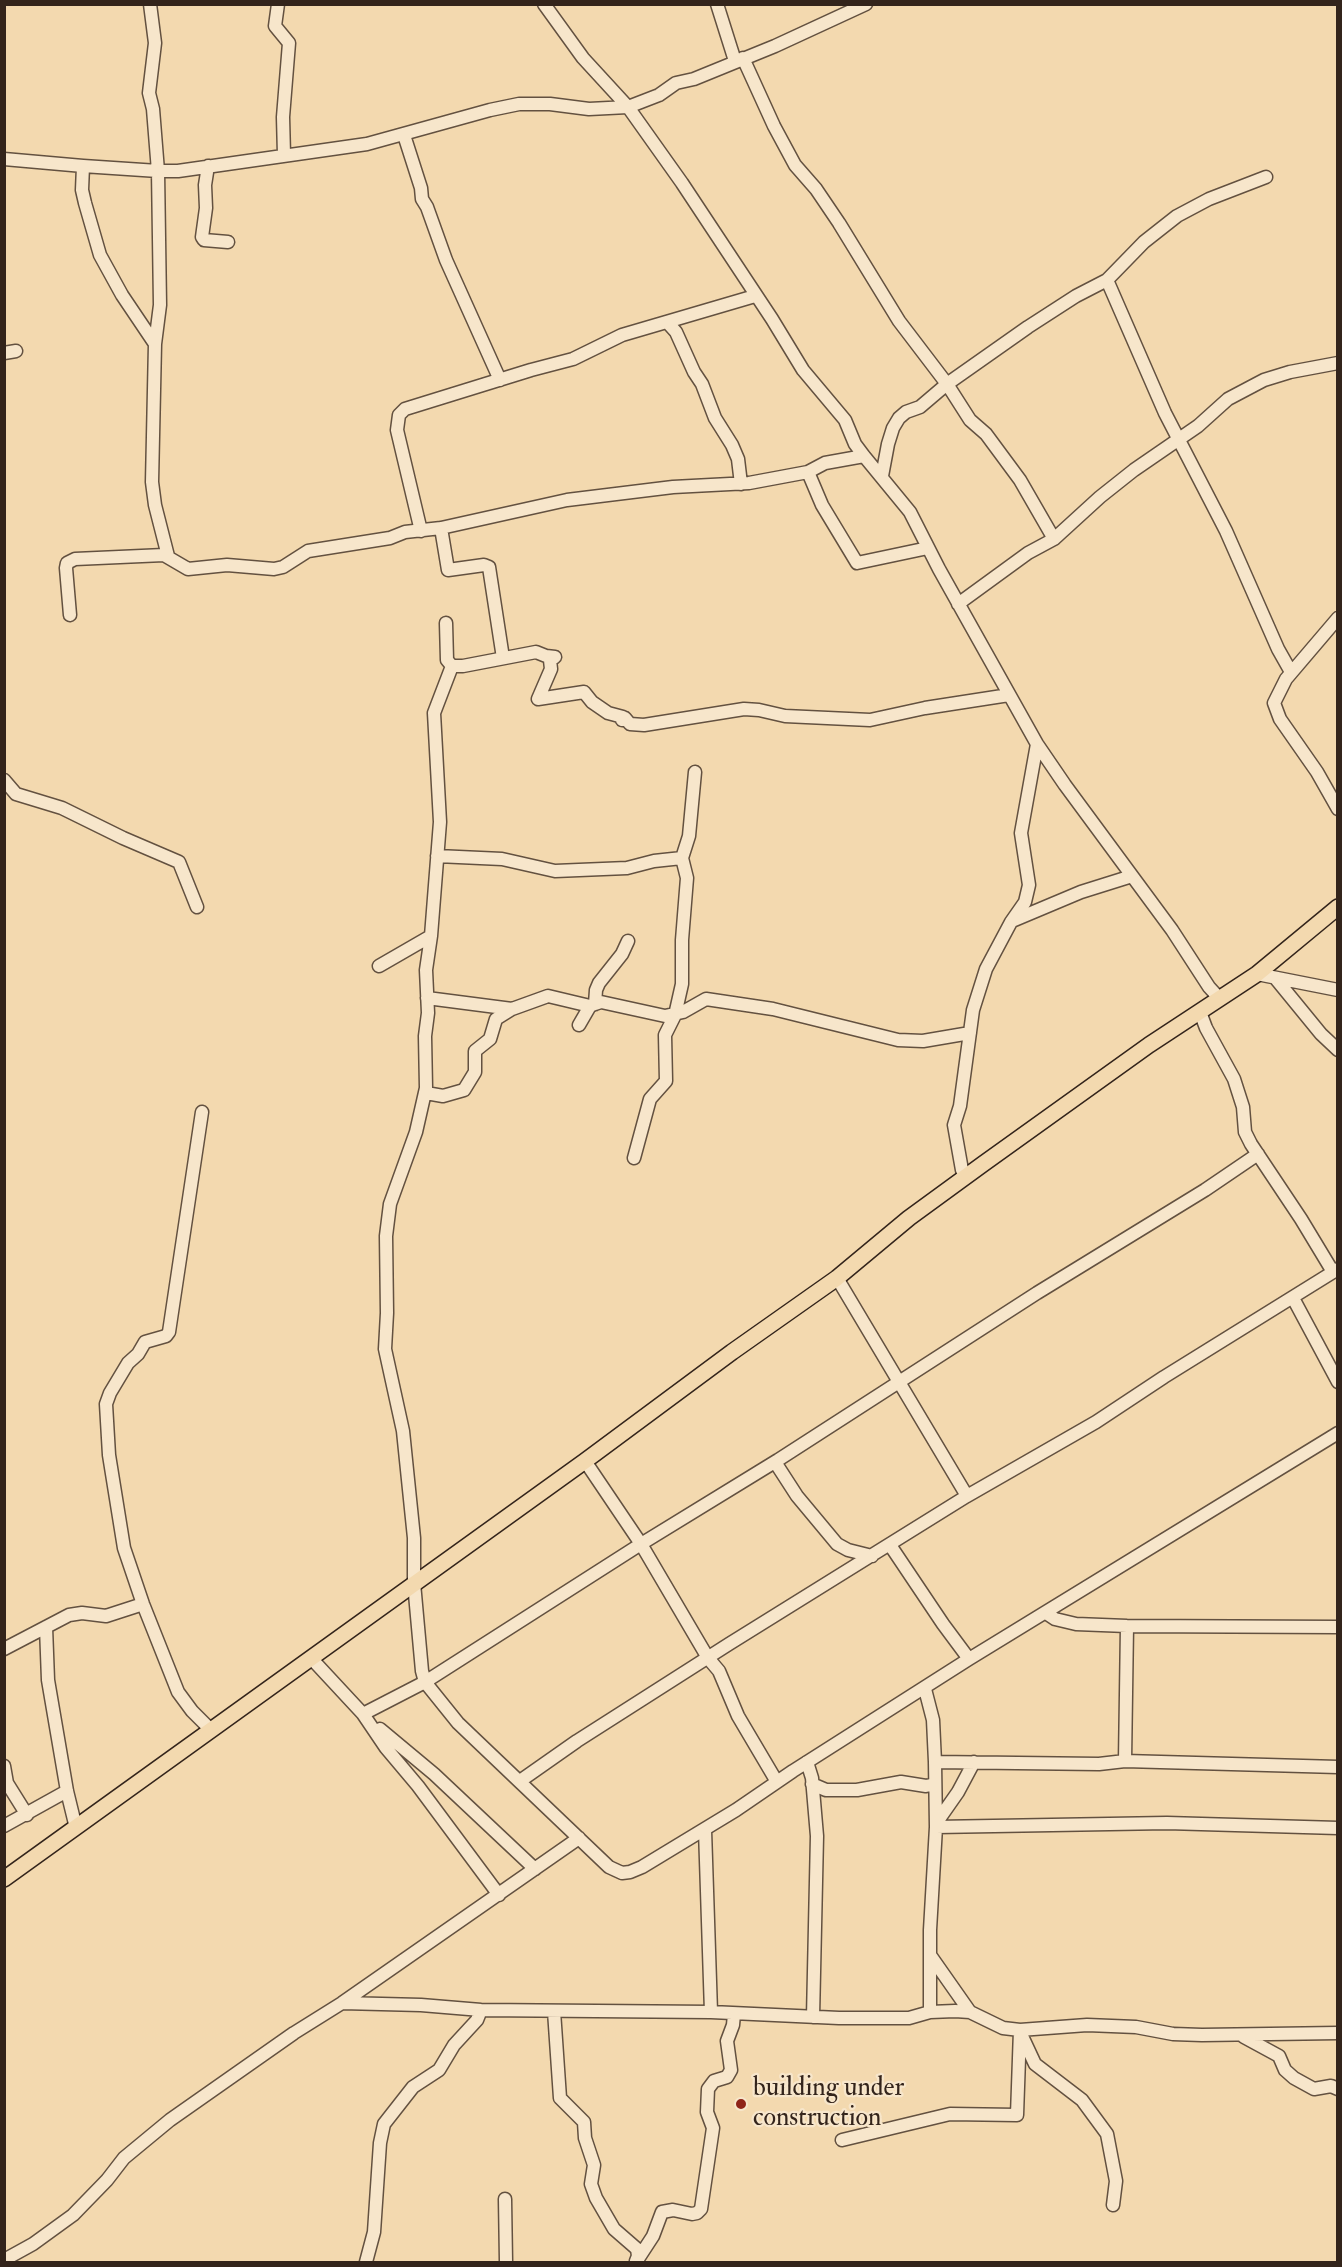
<!DOCTYPE html>
<html>
<head>
<meta charset="utf-8">
<style>
  body { margin:0 }
  #map { position:relative; width:1342px; height:2267px; overflow:hidden; background:#f3d9af; font-family:"IM FELL Double Pica",serif }
  canvas { display:block }
  .frame { position:absolute; inset:0; border:6px solid #33241b; pointer-events:none }
</style>
</head>
<body>
<div id="map">
<canvas width="1342" height="2267"></canvas>
<div class="frame"></div>
</div>
<script>
const c = document.querySelector('canvas').getContext('2d');
c.lineJoin = 'round';
function shape(rows) {
  const path = new Path2D();
  for (const r of rows) {
    path.moveTo(r[0], r[1]);
    for (let i = 2; i < r.length; i += 2) path.lineTo(r[i], r[i + 1]);
  }
  return path;
}
function strokePath(path, color, width, dash) {
  c.strokeStyle = color;
  c.lineWidth = width;
  c.lineCap = dash ? 'butt' : 'round';
  c.setLineDash(dash || []);
  c.stroke(path);
}
function write(font, color, halo, rows, align = 'center') {
  c.font = font + ' "IM FELL Double Pica",serif';
  c.lineWidth = 4.5;
  c.setLineDash([]);
  c.textBaseline = 'middle';
  c.strokeStyle = halo;
  c.fillStyle = color;
  for (const [text, x, y, turn = 0] of rows) {
    c.save();
    c.translate(x, y);
    c.rotate((+turn || 0) * Math.PI / 180);
    c.textAlign = isNaN(turn) ? turn : align;
    if (halo) c.strokeText(text, 0, 0);
    c.fillText(text, 0, 0);
    c.restore();
  }
}
const minor = shape([
  [150,4,155,43,149,93,153,109,158,171,160,305,155,344,152,482,155,505,168,556],
  [278,4,275,26,289,43,283,117,284,155],
  [544,4,583,58,628,107,682,183,772,319,803,370,845,420,855,444,864,456,910,512,939,569,1037,744,1065,785,1172,930,1209,987,1220,999],
  [717,4,735,61],
  [743,58,774,126,795,165,816,189,839,223,899,321,947,384,970,420,986,434,1020,480,1054,539],
  [404,135,421,188,422,199,427,207,446,260,500,380],
  [4,159,83,166,158,171,178,171,367,144,490,110,519,104,550,104,589,109,628,107,659,95,676,83,694,79,775,46,866,4],
  [83,166,82,190,85,203,100,255,122,295,155,344],
  [208,166,205,185,206,208,202,237,204,240,228,242],
  [1107,280,1165,413,1226,531,1278,649,1291,672],
  [667,322,676,332,694,372,702,384,715,418,732,445,738,459,741,484],
  [4,353,16,351],
  [808,472,822,505,857,563,928,548],
  [882,476,888,444,893,428,899,418,906,412,920,407,947,384,1028,327,1076,296,1107,280,1144,242,1177,216,1209,199,1266,177],
  [441,528,448,570,484,565,489,567,503,658],
  [421,531,397,430,399,415,405,409,531,370,573,359,622,335,755,296],
  [958,604,1028,553,1054,539,1100,497,1134,470,1198,426,1228,399,1264,380,1290,372,1338,363],
  [70,615,66,568,67,563,75,559,164,555,188,569,227,565,274,569,283,567,308,551,390,538,405,532,441,528,567,500,673,487,749,483,808,472,825,463,864,456],
  [1338,618,1286,679,1274,703,1280,719,1317,772,1338,809],
  [446,623,447,660,452,666,434,713,440,822,431,936,426,970,428,1013,425,1036,426,1088,416,1132,390,1204,386,1236,387,1313,385,1349,403,1431,414,1538,414,1583,422,1671,425,1682,458,1723,609,1867,622,1873,630,1872,642,1867,736,1810,793,1771,969,1659,1338,1433],
  [452,666,463,666,536,652,546,656,555,657,550,660,551,669,538,699,584,692,592,702,608,713,623,717,622,720,625,718,630,724,644,725,744,709,759,710,785,716,870,720,925,708,1009,695],
  [4,780,16,794,62,808,123,838,179,862,197,907],
  [437,856,502,859,555,871,627,868,654,861,682,858,689,836,695,772],
  [1012,921,1081,892,1132,876],
  [379,966,431,936],
  [1257,974,1338,990],
  [1276,979,1321,1034,1338,1050],
  [427,998,512,1009,548,996,590,1006],
  [595,1004,596,990,599,983,622,954,628,941],
  [1200,1012,1206,1028,1234,1079,1243,1107,1245,1132,1251,1144,1301,1219,1333,1272],
  [579,1025,590,1006,595,1004,601,1002,665,1016,683,1012,706,999,773,1009,898,1040,923,1041,970,1033],
  [426,1093,443,1096,464,1090,475,1072,475,1051,490,1039,496,1019,512,1009],
  [202,1112,169,1332,166,1336,145,1342,138,1354,128,1363,110,1393,106,1404,109,1455,124,1548,143,1604,178,1692,192,1711,210,1729],
  [634,1158,650,1099,666,1081,665,1035,675,1015,682,984,682,940,687,878,682,858],
  [966,1177,962,1170,954,1125,960,1106,973,1010,986,969,1011,922,1025,902,1029,885,1021,833,1037,744],
  [837,1278,967,1496],
  [1293,1298,1338,1382],
  [585,1461,641,1544,708,1658,719,1671,738,1716,777,1782],
  [775,1462,797,1496,837,1544,848,1550,872,1556],
  [890,1545,943,1624,969,1659],
  [1046,1613,1055,1619,1076,1624,1127,1626,1338,1627],
  [46,1627,48,1680,67,1791,76,1828],
  [4,1649,69,1615,82,1613,106,1616,143,1604],
  [311,1658,363,1714,386,1748,418,1786,499,1895],
  [925,1689,933,1720,935,1762,936,1827,930,1930,930,2012],
  [363,1714,425,1682,641,1544,778,1460,1037,1293,1205,1190,1258,1154],
  [380,1729,434,1774,535,1869],
  [1125,1761,1127,1626],
  [807,1762,812,1778,817,1836,813,2017],
  [935,1762,1099,1764,1125,1761,1338,1767],
  [4,1766,7,1783,27,1815],
  [520,1781,577,1741,729,1644,967,1496,1096,1422,1164,1377,1338,1269],
  [812,1784,826,1790,857,1790,901,1782,926,1786,935,1784],
  [937,1822,958,1792,974,1762],
  [4,1826,67,1791],
  [936,1827,1167,1823,1338,1828],
  [705,1830,711,2012],
  [930,1955,970,2012],
  [342,2003,421,2005,481,2010,711,2012,839,2018,909,2018,930,2012,955,2011,970,2012,1003,2028,1020,2030,1087,2025,1136,2027,1173,2034,1202,2035,1338,2033],
  [554,2011,560,2098,584,2122,585,2138,594,2165,591,2184,596,2198,614,2229,637,2249,638,2256,636,2261],
  [1021,2034,1035,2064,1082,2100,1107,2134,1116,2181,1113,2205],
  [1244,2037,1279,2056,1285,2070,1294,2078,1314,2089,1331,2086,1338,2089],
  [842,2140,950,2114,1017,2115,1020,2030],
  [505,2199,506,2262],
  [638,2259,653,2236,662,2212,673,2210,692,2214,697,2213,701,2209,713,2128,707,2112,708,2089,714,2081,727,2077,731,2070,727,2041,733,2025,734,2014],
  [4,2260,33,2244,73,2215,107,2180,124,2158,170,2120,294,2033,342,2003,579,1838],
  [366,2262,374,2232,380,2143,384,2124,413,2087,439,2070,454,2045,477,2020,481,2010]
]);
const major = shape([
  [4,1879,585,1461,732,1352,837,1278,909,1218,983,1164,1149,1045,1257,974,1338,907]
]);
strokePath(minor, '#635140', 15);
strokePath(major, '#33241b', 18);
strokePath(minor, '#f7e6cb', 12);
strokePath(major, '#f3d9af', 15);
for (const [x, y, r, color] of [
  [741,2104,6,"#8f2418"]
]) {
  const dot = new Path2D();
  dot.arc(x, y, r, 0, 2 * Math.PI);
  c.fillStyle = color;
  c.fill(dot);
  strokePath(dot, '#f7e6cb', 2);
}
write('26px', '#33241b', '#f7e6cb', [
  ["building under",753,2089],
  ["construction",753,2119]
], 'left');
</script>
</body>
</html>
